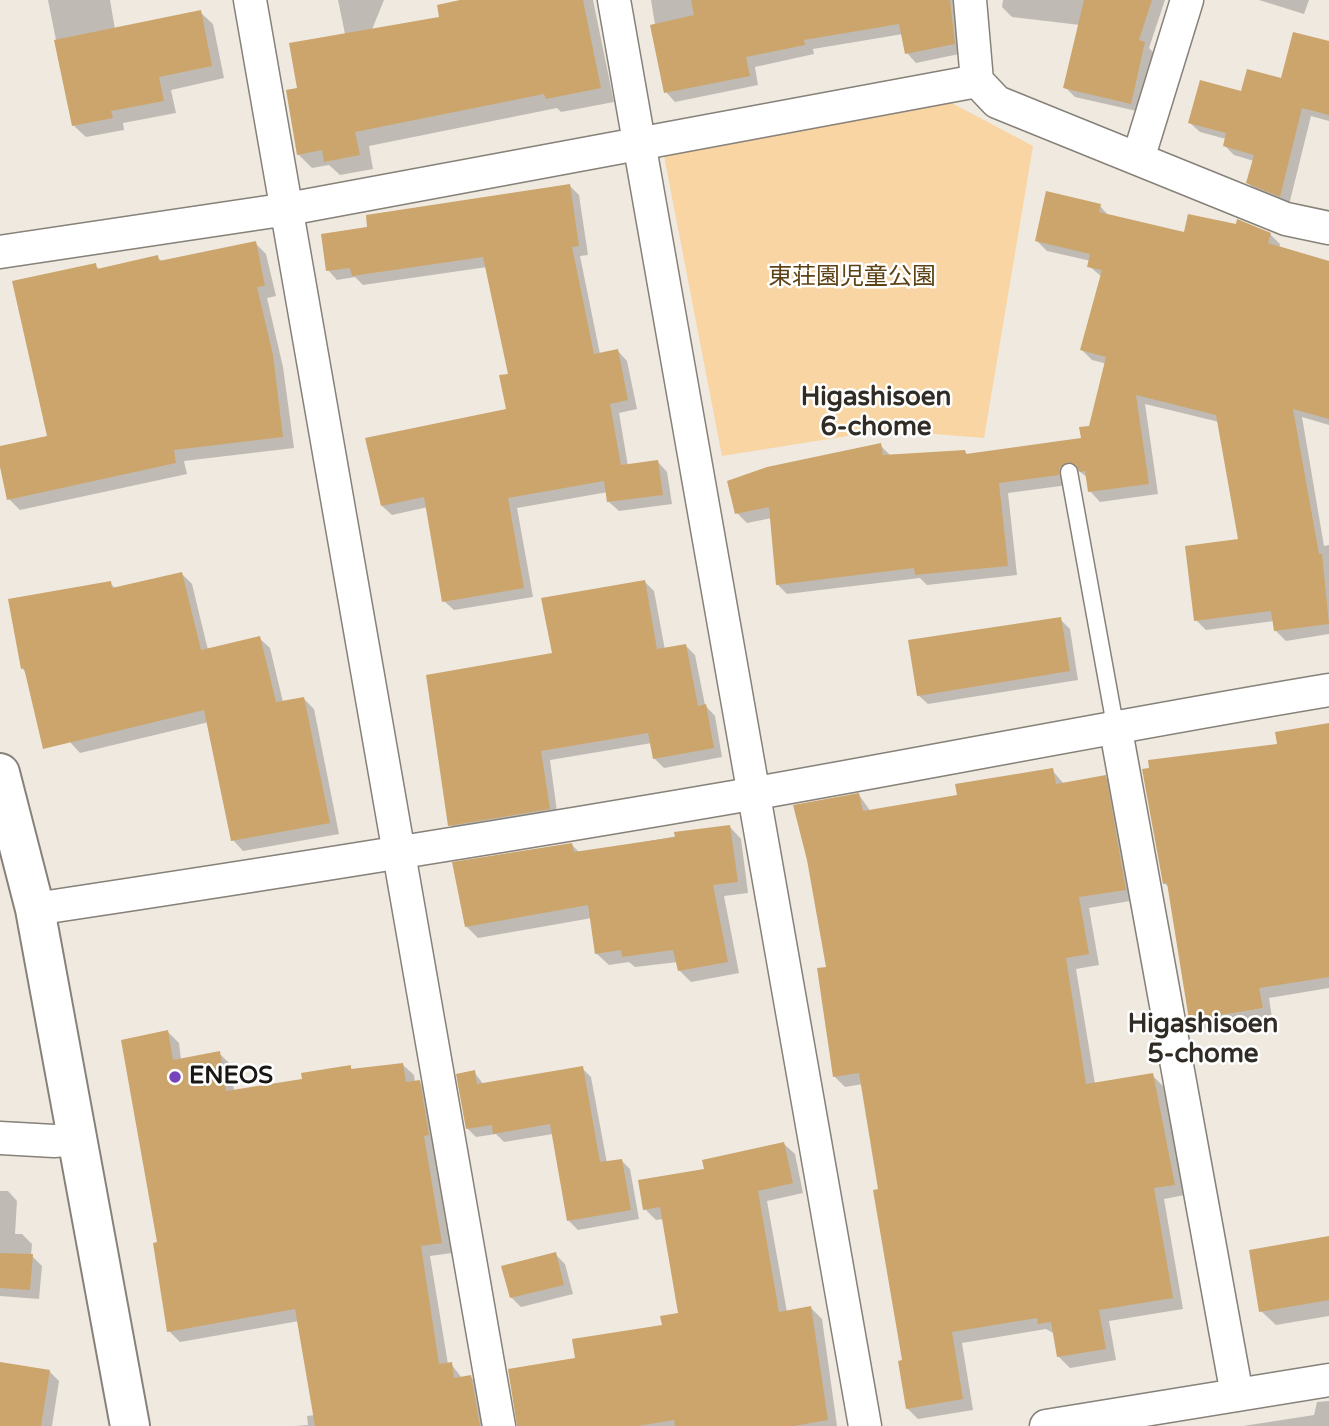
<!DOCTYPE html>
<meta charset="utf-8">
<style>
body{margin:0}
canvas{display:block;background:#efe9e0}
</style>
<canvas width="1329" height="1426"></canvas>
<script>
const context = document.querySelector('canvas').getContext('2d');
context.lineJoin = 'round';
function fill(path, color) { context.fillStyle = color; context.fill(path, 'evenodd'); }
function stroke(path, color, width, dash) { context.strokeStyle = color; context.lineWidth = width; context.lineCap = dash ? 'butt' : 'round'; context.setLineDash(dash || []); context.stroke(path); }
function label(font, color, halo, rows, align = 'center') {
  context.font = font + ' "Varela Round","Noto Sans JP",sans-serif'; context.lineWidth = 5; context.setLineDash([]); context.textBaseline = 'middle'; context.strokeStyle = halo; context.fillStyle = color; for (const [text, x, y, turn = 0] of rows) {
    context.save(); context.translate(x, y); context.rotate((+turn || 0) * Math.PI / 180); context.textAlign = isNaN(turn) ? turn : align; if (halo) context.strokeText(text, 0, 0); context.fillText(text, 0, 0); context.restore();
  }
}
fill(new Path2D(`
 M946 100 1033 146 984 438 885 430 722 456 664 156Z`), '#f8d5a2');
fill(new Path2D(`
 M48 0H110L115 29 200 12 213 24 224 78 171 90 176 113 123 123 124 130 86 137 73 125Z
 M338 0H384L371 32 441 19 468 0H593L614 102 561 112 557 108 369 146 373 169 340 175 329 165 312 168 298 154 299 89 345 34Z
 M651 0H962L964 53 916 63 907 53 903 34 813 49 814 54 755 67 758 85 675 102 666 92Z
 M1003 0H1165L1149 48 1154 53 1141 112 1075 97 1065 87 1080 25 1012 17 1002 7Z
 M1259 0H1309L1304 14Z
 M1329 43V121L1311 116 1289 205 1258 192 1248 183 1254 161 1234 155 1225 146 1226 139 1200 132 1190 123 1243 93 1282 80Z
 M570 186 579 195 588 255 580 256 600 354 618 351 627 361 637 409 619 413 628 466 658 462 667 472 672 504 619 511 609 502 608 492 517 508 533 597 454 610 444 601 428 507 392 515 382 506 508 410 510 375 487 267 363 285 355 277 337 280 328 270 369 228Z
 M1100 206 1110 217 1185 234H1270L1280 244 1279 248 1329 262V425L1302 417 1324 546 1329 545V634L1286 641 1275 630 1274 621 1206 630 1196 620 1241 540 1219 422 1145 404 1158 494 1100 502 1090 491 1088 478 1079 471 1069 478 1068 485 1008 493 1017 575 927 585 920 578 787 594 777 584 772 518 747 523 737 513 880 445 890 455 965 452 968 455 1083 439 1090 428 1107 364 1092 360 1082 350 1102 277 1089 266 1091 261 1047 251 1037 241Z
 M255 243 266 254 276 296 267 298 283 367 294 448 184 461 187 474 20 510 9 499 0 448 49 437 95 265 100 270 157 257 163 262Z
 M182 574 192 584 208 650 259 638 270 648 283 702 304 699 314 709 339 834 243 851 233 840 209 722 80 753 70 742 72 731 22 668 110 583 116 589Z
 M645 582 654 591 665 650 686 646 695 655 705 705 715 716 722 757 664 768 654 758 652 743 550 760 558 819 460 835 450 825 554 654Z
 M1060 619 1070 629 1078 680 928 704 918 695Z
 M1329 725V988L1269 998 1272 1018 1201 1030 1191 1020 1170 888 1164 883 1279 745Z
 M1052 770 1064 784 1105 777 1116 788 1136 900 1089 908 1099 965 1076 969 1095 1084 1152 1075 1163 1086 1185 1195 1164 1199 1183 1309 1109 1321 1116 1360 1070 1368 1059 1357 1055 1334 1046 1329 962 1343 973 1410 918 1419 907 1408 904 1361 863 1084 845 1087 834 1076 828 968 859 795 871 812 959 796Z
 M730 827 741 839 748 893 724 896 739 973 691 982 679 970 678 962 635 967 629 962 609 965 597 954 592 918 478 938 466 926 572 845 580 853Z
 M168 1032 179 1043 181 1060 219 1053 230 1064 234 1091 304 1080 350 1067 353 1070 403 1065 414 1075 415 1083 419 1082 430 1093 439 1145 434 1146 452 1253 430 1256 448 1364H451L462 1378 471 1377 482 1388 488 1426H294L308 1425 307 1416 315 1415 299 1321 180 1342 169 1331 159 1244Z
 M582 1068 591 1077 607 1163 621 1160 630 1169 639 1219 578 1230 569 1221 553 1134 504 1142 496 1134 476 1137 467 1128 474 1072 484 1085Z
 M784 1144 795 1154 803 1193 767 1201 787 1312 811 1308 822 1319 837 1426H517L577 1359 664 1326 680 1315 664 1219 656 1220 645 1209 706 1170Z
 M0 1191H8L17 1201 15 1234H22L32 1244 31 1255 42 1266 39 1299 0 1296Z
 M1329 1238V1316L1276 1325 1261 1311Z
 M555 1254 565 1264 573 1294 521 1307 511 1297Z
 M49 1371 59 1381 52 1426H0V1394Z
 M1329 1401V1426H1243L1314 1415 1317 1402Z`), '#0003');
fill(new Path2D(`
 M460 0H583L601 88 546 99 544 94 355 132 360 155 324 162 322 150 297 155 286 90 297 88 289 43 439 17 437 5Z
 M691 0H950L955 44 905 54 899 24 804 40 805 45 746 57 750 76 664 93 650 25 694 15Z
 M1084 0H1152L1139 40 1145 42 1131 104 1063 88Z
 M201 10 212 66 159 77 164 101 111 111 113 118 72 126 54 40Z
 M1293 32 1329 41V115L1302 108 1280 197 1246 183 1254 155 1223 146 1226 133 1188 123 1200 80 1241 91 1247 69 1281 78Z
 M570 184 579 246 572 247 594 354 618 349 628 400 610 404 621 465 658 460 663 495 607 502 604 481 508 498 524 588 442 602 424 497 381 506 365 438 506 409 499 375 508 374 483 257 352 276 350 268 326 271 321 234 367 227 366 215Z
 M1046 191 1101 204 1099 212 1184 232 1188 214 1236 224 1237 219 1271 233 1268 243 1329 261V419L1293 409 1319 554H1322L1329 624 1274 631 1271 611 1194 621 1185 546 1238 539 1216 415 1136 395 1149 484 1088 492 1085 471 1080 472 1076 465 1068 462 1059 468V475L999 483 1008 566 915 575 914 568 776 585 769 507 735 514 727 481 767 467 881 443 883 455 965 450 966 454 1081 438 1079 427 1089 426 1106 357 1080 350 1102 270 1087 267 1090 254 1035 241Z
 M256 241 265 286 257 287 273 355 283 437 174 450 176 463 7 500 0 467V446L47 436 12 281 96 263 97 269 158 255 159 261Z
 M182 572 201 650 260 636 276 702 304 697 330 823 231 841 204 710 43 749 24 668 21 669 8 599 111 581 112 588Z
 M645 580 657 649 686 644 698 706 706 704 714 748 653 759 648 733 541 751 550 809 448 826 426 675 552 653 541 598Z
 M1061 617 1070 671 917 696 908 640Z
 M1329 723V977L1259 988 1263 1008 1189 1020 1167 883 1163 884 1142 769 1149 768 1148 760 1277 744 1275 732Z
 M1053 768 1056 784 1106 775 1126 890 1079 897 1089 954 1066 958 1086 1084 1153 1073 1175 1185 1154 1188 1173 1298 1099 1310 1106 1349 1057 1357 1051 1322 1038 1324 1037 1318 952 1332 963 1399 906 1409 898 1361 902 1360 873 1190 878 1189 859 1073 833 1077 817 968 826 967 807 860 793 805 859 793 863 811 957 795 955 784Z
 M730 825 738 882 713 885 728 962 678 971 673 950 622 957 621 950 595 954 588 905 465 927 452 862 572 843 574 852 675 837 674 832Z
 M168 1030 173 1060 220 1051 226 1091 302 1079 301 1073 351 1065V1069L403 1063 406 1082 420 1080 429 1135 424 1136 442 1243 421 1246 439 1364 452 1362 454 1378 471 1375 480 1426H315L295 1309 167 1332 153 1243 157 1242 121 1040Z
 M583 1066 600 1162 622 1159 631 1210 567 1221 550 1124 493 1134 492 1125 466 1129 456 1074 475 1070 477 1084Z
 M784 1142 793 1183 758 1191 779 1312 811 1306 828 1420 794 1426H675L674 1420 638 1426H517L508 1369 575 1358 572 1339 662 1325 660 1316 678 1313 660 1207 643 1210 638 1180 704 1169 702 1160Z
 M1329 1236V1300L1259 1312 1249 1250Z
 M556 1252 564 1285 510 1298 501 1266Z
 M0 1253 33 1254 30 1290 0 1288Z
 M0 1362 50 1370 41 1426H0Z`), '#cba56c');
const service = new Path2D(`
 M1069 472 1115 725`);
const minor = new Path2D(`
 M250 0 499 1426
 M614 0 865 1426
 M970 0 977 81
 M1138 159 1187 0
 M0 252 288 209 977 81 997 102 1286 219 1329 228
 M1115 725 1237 1395
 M35 909C274 873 513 835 751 794 944 760 1136 722 1329 690
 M0 1138 54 1141 78 1139
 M1046 1426 1329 1380`);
const tertiary = new Path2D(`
 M0 773 35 909 130 1426`);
stroke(service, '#868179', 19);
stroke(minor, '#868179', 35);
stroke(tertiary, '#868179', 42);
stroke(service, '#fff', 16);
stroke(minor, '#fff', 32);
stroke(tertiary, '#fff', 38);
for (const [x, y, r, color] of [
 [175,1077,7,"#7643ba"]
]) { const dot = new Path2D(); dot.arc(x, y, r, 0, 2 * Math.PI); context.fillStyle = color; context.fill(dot); stroke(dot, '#fff', 2.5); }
label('24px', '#5d4316', '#fff', [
 ["東荘園児童公園",852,278]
]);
label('bold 24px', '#191714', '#fff', [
 ["ENEOS",189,1077]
], 'left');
label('bold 26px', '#302c25', '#fff', [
 ["Higashisoen",876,398],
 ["6-chome",876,428],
 ["Higashisoen",1203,1025],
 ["5-chome",1203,1055]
]);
</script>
